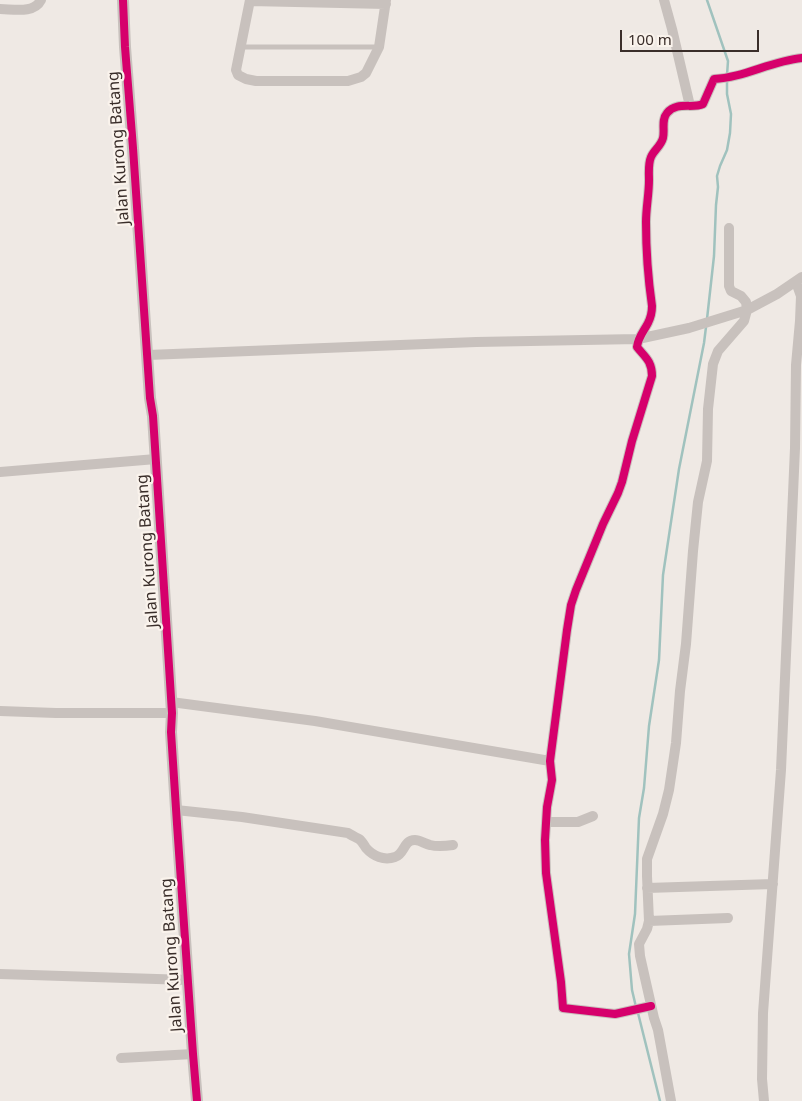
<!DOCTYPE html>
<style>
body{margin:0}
#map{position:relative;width:802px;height:1101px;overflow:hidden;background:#efe9e4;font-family:"Noto Sans",sans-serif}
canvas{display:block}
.scale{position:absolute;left:620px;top:30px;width:139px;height:22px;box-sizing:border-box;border:2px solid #3a2e2a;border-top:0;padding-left:6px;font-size:15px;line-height:18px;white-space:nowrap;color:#3a2e2a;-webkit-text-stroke:4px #faf3ec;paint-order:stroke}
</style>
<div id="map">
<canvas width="802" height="1101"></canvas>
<div class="scale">100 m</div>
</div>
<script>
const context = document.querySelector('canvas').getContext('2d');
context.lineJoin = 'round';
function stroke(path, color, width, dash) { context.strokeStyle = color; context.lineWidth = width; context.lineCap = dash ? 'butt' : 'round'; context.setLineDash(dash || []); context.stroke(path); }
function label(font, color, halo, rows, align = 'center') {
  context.font = font + ' "Noto Sans",sans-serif'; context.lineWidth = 4.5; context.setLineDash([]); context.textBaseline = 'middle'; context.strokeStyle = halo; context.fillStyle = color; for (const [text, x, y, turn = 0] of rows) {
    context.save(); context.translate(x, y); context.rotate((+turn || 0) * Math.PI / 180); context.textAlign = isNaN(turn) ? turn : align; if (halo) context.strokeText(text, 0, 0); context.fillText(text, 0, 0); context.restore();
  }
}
stroke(new Path2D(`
 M707 0 728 61 727 75
 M707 319 714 256 716 205 718 187 717 176 720 166 727 150 730 133 731 114 727 94V80
 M636 1007 632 990 629 954 635 914 639 818 644 788 649 726 659 660 663 575 679 469 704 343 706 327
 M638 1013 660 1101`), '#a0c2be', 2.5);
stroke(new Path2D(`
 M241 47H378`), '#c8c1bd', 5);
stroke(new Path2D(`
 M250 0 236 70 238 75 246 79 256 81H348L361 77 366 73 379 47 386 0
 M664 0 672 29 690 106
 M250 1 386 4
 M0 9C13 9 34 14 41 0
 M148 355 476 342 638 339 689 328 747 310 777 294 802 277
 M0 472 156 459
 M171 702 315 721 550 761
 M0 711 56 713H172
 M176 810 242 817 348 833C351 835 355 837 359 839 362 841 364 845 366 848 373 856 384 861 395 857 405 854 403 840 415 840 420 840 425 844 430 845 438 847 446 846 453 845
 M547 822H578L593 816
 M647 888 773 884
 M649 921 728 918
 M0 974 188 980
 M651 1006 615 1014 563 1008 561 982 546 873 545 840 547 807 552 780 550 761 567 630 571 605 576 590 603 524 618 493 622 482 632 441 652 376C652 361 645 357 637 347 638 337 644 331 648 323 651 317 652 312 652 306 648 278 646 250 646 222 646 208 649 194 649 180 649 173 648 164 651 157 654 150 661 146 663 138 665 130 661 120 667 113 677 101 692 109 703 104L714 79C743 78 771 61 802 58
 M121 1058 193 1054
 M671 1101 658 1030 654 1018 640 956 639 944 647 929 649 921 647 876V859L663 814 669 790 676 743 680 691 686 644 693 551 698 502 707 461 708 409 713 364 718 351 744 321 747 310 746 302 741 296 731 291 729 286V228
 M764 1101 762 1079 763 1013 781 770 795 448 796 365 800 321 801 296 796 282`), '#c8c1bd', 10);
stroke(new Path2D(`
 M123 0 125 47 133 148 150 398 153 416 172 713 171 732 177 824 193 1054 197 1101`), '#c8c1bd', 12);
stroke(new Path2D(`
 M123 0 125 47 133 148 150 398 153 416 172 713 171 732 177 824 193 1054 197 1101
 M651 1006 615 1014 563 1008 561 982 546 873 545 840 547 807 552 780 550 761 567 630 571 605 576 590 603 524 618 493 622 482 632 441 652 376C652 361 645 357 637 347 638 337 644 331 648 323 651 317 652 312 652 306 648 278 646 250 646 222 646 208 649 194 649 180 649 173 648 164 651 157 654 150 661 146 663 138 665 130 661 120 667 113 677 101 692 109 703 104L714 79C743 78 771 61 802 58`), '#d6006c', 8);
label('16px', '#3a2e2a', '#faf3ec', [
 ["Jalan Kurong Batang",119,148,-94],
 ["Jalan Kurong Batang",148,551,-94],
 ["Jalan Kurong Batang",172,955,-94]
]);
</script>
